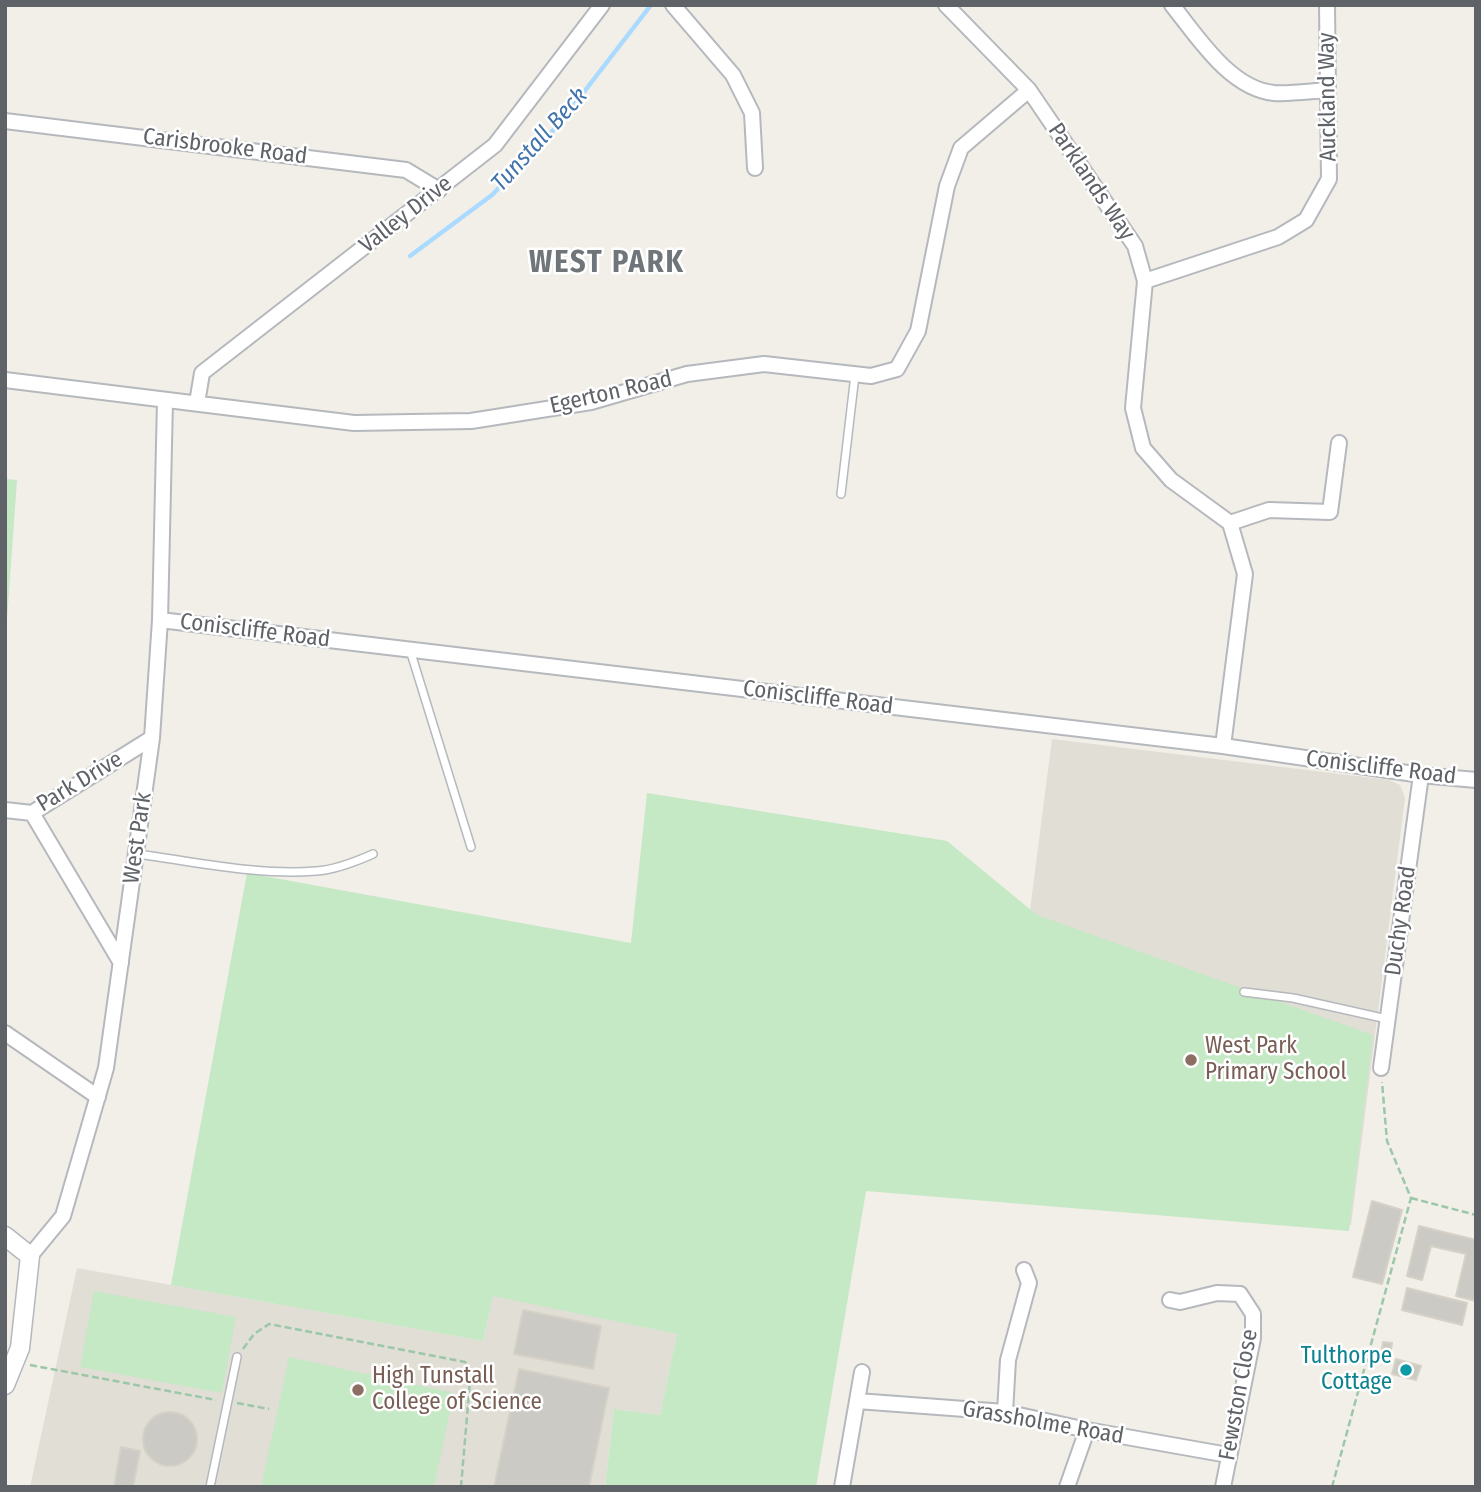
<!DOCTYPE html>
<style>
body{margin:0}
#map{position:relative;width:1481px;height:1492px;overflow:hidden;background:#f1efe8;font-family:"Fira Sans Condensed",sans-serif}
canvas{display:block}
.frame{position:absolute;inset:0;border:7px solid #5f6368;pointer-events:none}
</style>
<div id="map">
<canvas width="1481" height="1492"></canvas>
<div class="frame"></div>
</div>
<script>
const context = document.querySelector('canvas').getContext('2d');
context.lineJoin = 'round';
function fill(path, color) { context.fillStyle = color; context.fill(path, 'evenodd'); }
function stroke(path, color, width, dash) { context.strokeStyle = color; context.lineWidth = width; context.lineCap = dash ? 'butt' : 'round'; context.setLineDash(dash || []); context.stroke(path); }
function label(font, color, halo, rows, align = 'center') {
  context.font = font + ' "Fira Sans Condensed",sans-serif'; context.lineWidth = 5; context.setLineDash([]); context.textBaseline = 'middle'; context.strokeStyle = halo; context.fillStyle = color; for (const [text, x, y, turn = 0] of rows) {
    context.save(); context.translate(x, y); context.rotate((+turn || 0) * Math.PI / 180); context.textAlign = isNaN(turn) ? turn : align; if (halo) context.strokeText(text, 0, 0); context.fillText(text, 0, 0); context.restore();
  }
}
fill(new Path2D(`
 M1052 739 1389 780 1400 785 1405 798 1351 1225 994 1190Z
 M77 1268 483 1341 493 1295 677 1334 660 1415 614 1409 605 1487H30Z`), '#e1ded6');
fill(new Path2D(`
 M5 479 17 480 5 647Z
 M647 793 947 841 1037 915 1373 1035 1349 1231 866 1191 816 1487H605L614 1409 660 1415 677 1334 493 1296 483 1341 171 1285 247 873 631 943Z
 M94 1291 236 1317 222 1393 80 1367Z
 M289 1357 454 1393 434 1487H261Z`), '#c5e8c5');
stroke(new Path2D(`
 M410 256 492 195 560 123 651 5`), '#aadaff', 4.5);
const building = new Path2D(`
 M1372 1201 1402 1210 1382 1284 1353 1277Z
 M1419 1226 1476 1240V1301L1456 1296 1466 1254 1431 1246 1422 1280 1407 1276Z
 M1407 1288 1467 1303 1462 1325 1402 1310Z
 M523 1310 601 1326 593 1369 514 1354Z
 M1383 1342 1392 1343 1390 1357 1381 1356Z
 M1396 1359 1421 1366 1416 1380 1392 1374Z
 M519 1369 609 1388 589 1487H494Z
 M143 1439a27 27 0 1 1 54 0a27 27 0 1 1-54 0Z
 M121 1447 140 1451 133 1487H114Z`);
fill(building, '#cccac5');
stroke(building, '#d6d1c6', 2);
const service = new Path2D(`
 M841 494 855 375
 M410 650 471 847
 M136 854C193 861 258 876 316 871 335 870 355 862 373 854
 M1244 992 1293 998 1387 1019
 M210 1487 237 1357`);
const minor = new Path2D(`
 M673 5 733 75 752 113 755 168
 M946 5 1029 90 1135 246 1145 281 1133 408 1143 448 1171 480 1230 523 1245 574 1223 746
 M1172 5C1197 36 1230 89 1274 93 1291 94 1311 91 1328 90
 M5 121 406 170 439 190
 M1145 281 1278 237 1306 220 1329 179 1327 5
 M5 380 354 423 471 421 591 402 687 374 764 364 871 376 897 369 918 331 947 186 961 148 1029 90
 M197 403 202 373 495 145 602 5
 M1230 523 1269 510 1330 512 1339 443
 M160 620 1223 746 1421 775 1476 780
 M5 810 32 813 152 738
 M32 813 121 963
 M5 1033 98 1097
 M1381 1068 1421 775
 M30 1256 63 1216 106 1068 152 738 160 620 165 401
 M1170 1300 1180 1302 1217 1293 1240 1294 1253 1314V1338L1223 1487
 M857 1401 1005 1412 1087 1430 1228 1455
 M1005 1412 1008 1360 1029 1283 1024 1270
 M842 1487 862 1372
 M1067 1487 1087 1430`);
const tertiary = new Path2D(`
 M5 1236 30 1256 20 1348 5 1385`);
stroke(service, '#b5b8bc', 10);
stroke(minor, '#b5b8bc', 18);
stroke(tertiary, '#b5b8bc', 21);
stroke(new Path2D(`
 M1411 1198 1476 1215
 M243 1349 254 1334 269 1324 465 1362 471 1369 461 1487
 M30 1365 216 1400
 M237 1403 269 1409
 M1332 1487 1411 1198 1387 1141 1382 1082`), '#9cc7a9', 2.5, [7, 3.5]);
stroke(service, '#fff', 7);
stroke(minor, '#fff', 14);
stroke(tertiary, '#fff', 18);
for (const [x, y, r, color] of [
 [1191,1060,7,"#8d6e63"],
 [1406,1370,7,"#0f9aa8"],
 [358,1390,7,"#8d6e63"]
]) { const dot = new Path2D(); dot.arc(x, y, r, 0, 2 * Math.PI); context.fillStyle = color; context.fill(dot); stroke(dot, '#fff', 2.5); }
label('23px', '#5f6368', '#fff', [
 ["Auckland Way",1328,97,-91],
 ["Carisbrooke Road",225,147,7],
 ["Parklands Way",1091,182,56],
 ["Valley Drive",406,215,-38],
 ["Egerton Road",611,393,-13],
 ["Coniscliffe Road",255,631,7],
 ["Coniscliffe Road",818,698,7],
 ["Coniscliffe Road",1381,768,7],
 ["Park Drive",80,782,-31],
 ["West Park",138,838,-82],
 ["Duchy Road",1401,921,-82],
 ["Fewston Close",1239,1395,-80],
 ["Grassholme Road",1043,1423,10]
]);
label('23px', '#785e54', '#fff', [
 ["West Park",1205,1047],
 ["Primary School",1205,1073],
 ["High Tunstall",372,1377],
 ["College of Science",372,1403]
], 'left');
label('23px', '#0d838f', '#fff', [
 ["Tulthorpe",1392,1357],
 ["Cottage",1392,1383]
], 'right');
label('italic 24px', '#4174aa', '#fff', [
 ["Tunstall Beck",540,140,-48]
]);
context.letterSpacing = '2px';
label('bold 30px', '#70757a', '#fff', [
 ["WEST PARK",607,264]
]);
context.letterSpacing = '0px';
</script>
